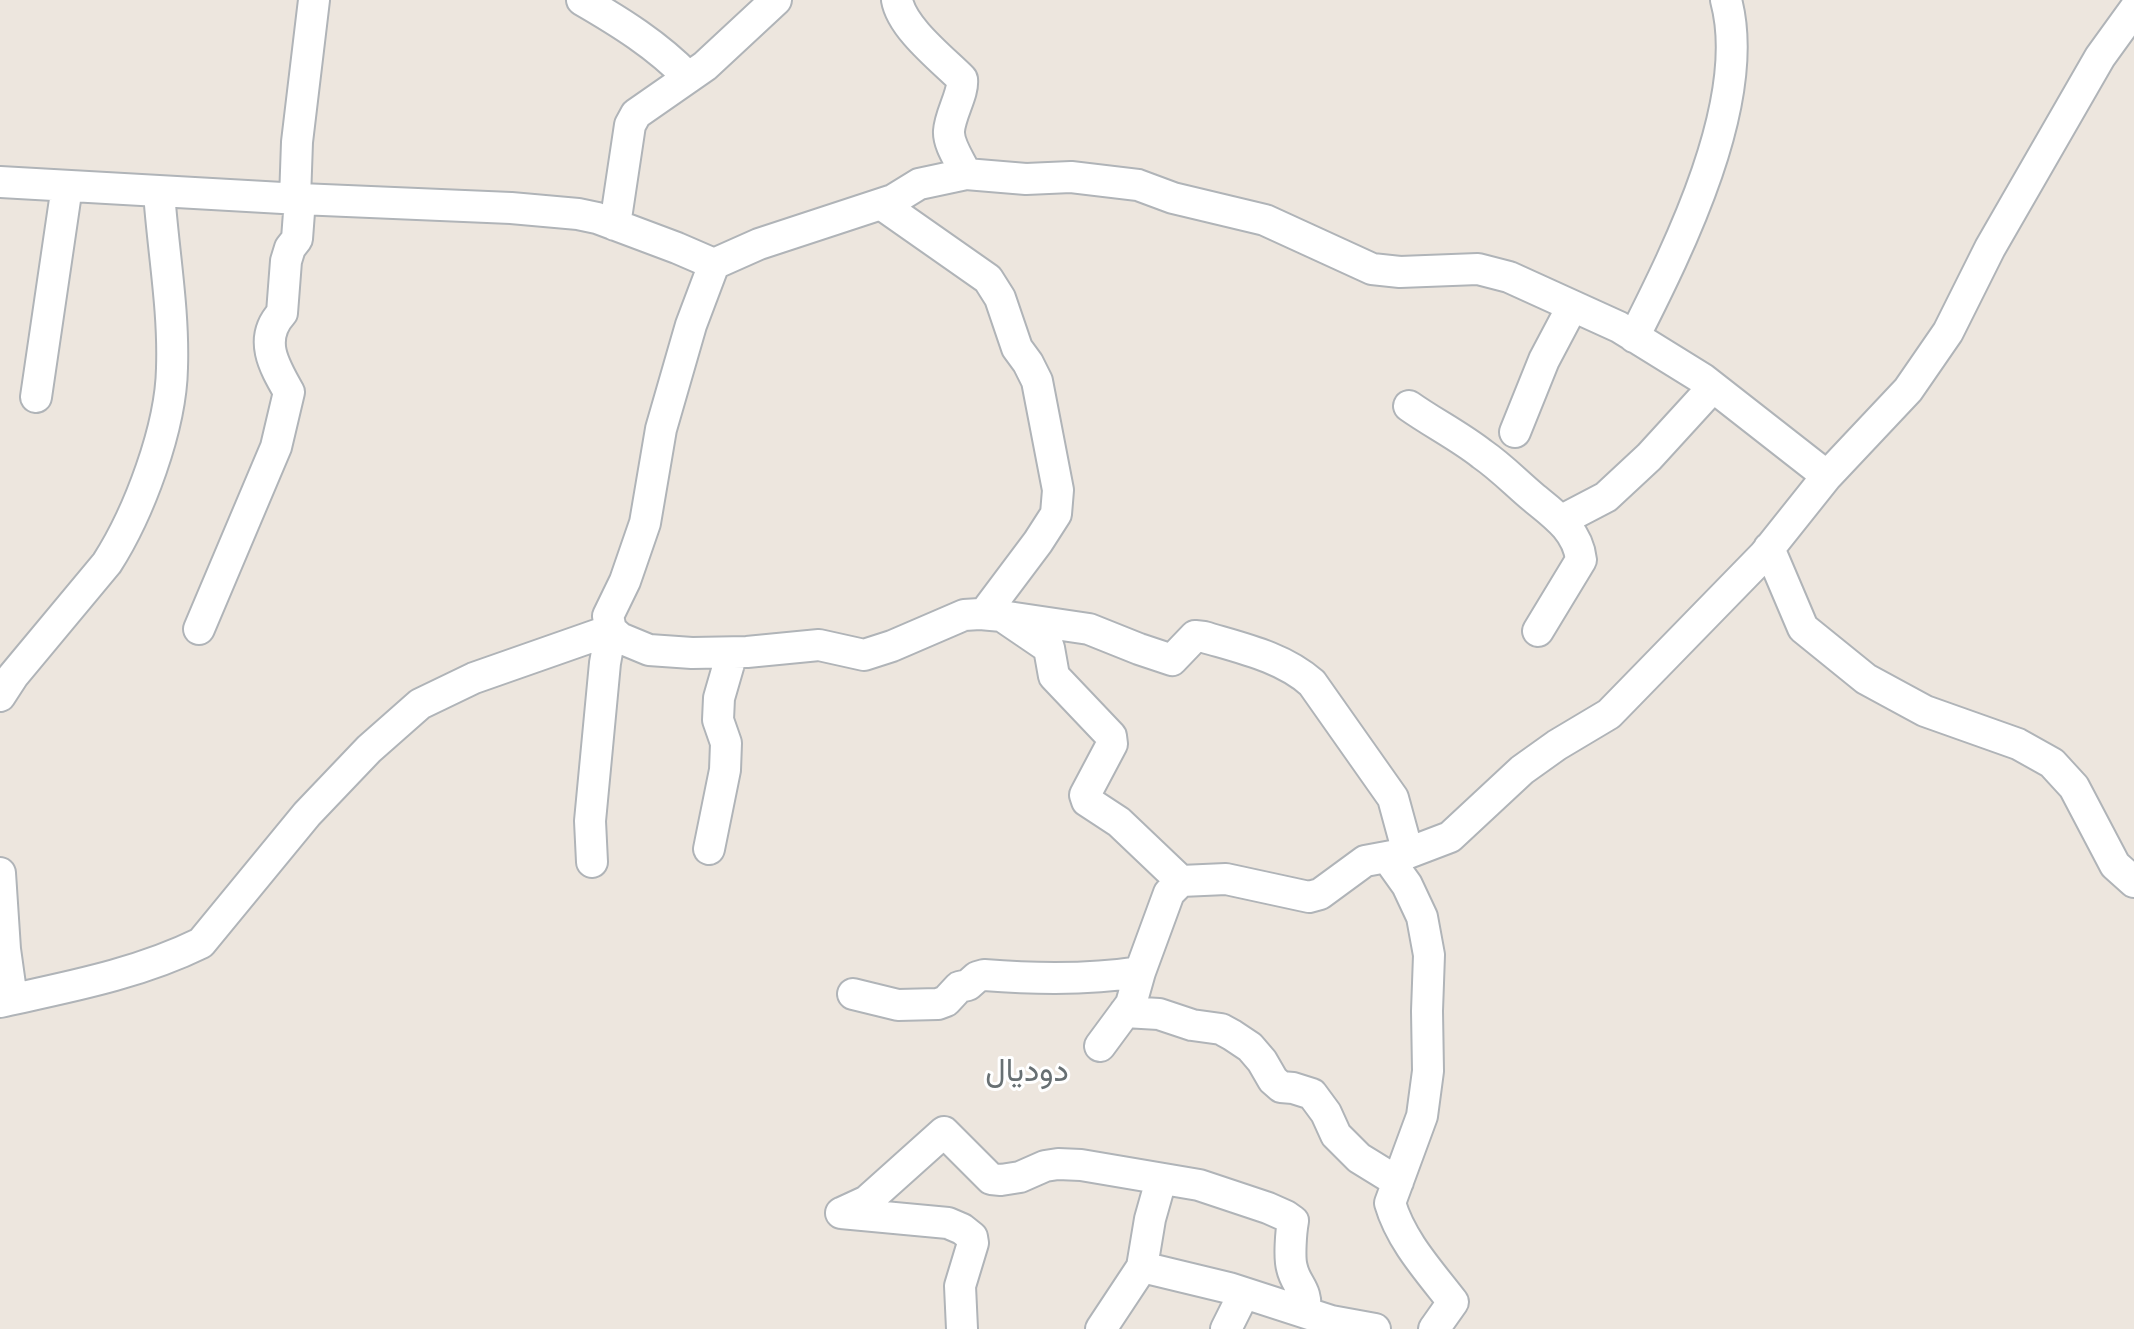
<!DOCTYPE html>
<meta charset="utf-8">
<style>
body{margin:0}
canvas{display:block;background:#ede6de}
</style>
<canvas width="2134" height="1329"></canvas>
<script>
const context = document.querySelector('canvas').getContext('2d');
context.lineJoin = 'round';
function stroke(path, color, width, dash) { context.strokeStyle = color; context.lineWidth = width; context.lineCap = dash ? 'butt' : 'round'; context.setLineDash(dash || []); context.stroke(path); }
function label(font, color, halo, rows, align = 'center') {
  context.font = font + ' "Open Sans",Vazirmatn,sans-serif'; context.lineWidth = 6; context.setLineDash([]); context.textBaseline = 'middle'; context.strokeStyle = halo; context.fillStyle = color; for (const [text, x, y, turn = 0] of rows) {
    context.save(); context.translate(x, y); context.rotate((+turn || 0) * Math.PI / 180); context.textAlign = isNaN(turn) ? turn : align; if (halo) context.strokeText(text, 0, 0); context.fillText(text, 0, 0); context.restore();
  }
}
const minor = new Path2D(`
 M582 0C620 22 657 45 688 77
 M897 0C902 28 942 59 962 79 964 93 950 114 949 131 948 145 961 162 966 174
 M0 182 300 199 511 208 578 214 597 218 677 248 714 264 691 325 661 429 645 523 625 581 608 616 611 630 620 638 649 650 692 653 747 652 819 645 864 655 892 646 964 615 980 614 1002 616 1049 648 1054 676 1111 736 1112 744 1085 795 1087 801 1119 822 1181 881
 M295 199 297 142 314 0
 M881 204 988 279 1000 298 1017 348 1028 363 1037 381 1058 490 1056 514 1038 542 984 614
 M615 225 630 125 636 114 705 66 776 0
 M714 264 759 244 893 200 919 184 966 174 1026 179 1071 177 1138 185 1173 198 1265 220 1372 269 1400 272 1478 269 1509 277 1619 327 1703 379 1827 476
 M1634 337C1679 248 1753 100 1726 0
 M36 397 67 186
 M1409 406C1433 423 1459 436 1482 454 1501 467 1516 483 1534 498 1555 515 1578 531 1581 560L1538 631
 M1515 432 1544 360 1572 307
 M1562 520 1606 497 1649 457 1713 387
 M1769 548 1803 628 1866 679 1925 711 2018 744 2052 763 2074 787 2115 865 2134 882
 M1008 617 1089 629 1139 649 1172 660 1195 636 1204 637C1241 648 1283 657 1312 683L1393 798 1408 853
 M199 629 276 447 289 392C274 366 258 339 282 313L286 261 290 248 297 239 300 199
 M0 696 13 676 107 563C139 513 171 428 172 368 174 309 163 250 159 192
 M709 849 725 770 726 743 718 720 719 698 732 653
 M1387 857 1407 885 1422 917 1429 955 1427 1011 1428 1071 1422 1116 1390 1203C1401 1241 1430 1272 1453 1302L1434 1329
 M0 873 5 949 12 999
 M853 994 898 1005 938 1004 946 1001 959 987 968 985 977 977 984 975C1035 979 1089 980 1140 972
 M0 1002C68 987 138 974 201 943L307 814 369 749 420 704 474 678 611 630 605 663 590 821 592 862
 M1125 1012 1159 1014 1192 1025 1221 1029 1232 1035 1250 1047 1262 1061 1273 1080 1281 1087 1293 1088 1312 1094 1326 1113 1336 1135 1359 1158 1398 1182
 M1100 1046 1131 1004 1140 972 1169 893 1181 881 1226 879 1309 897 1320 894 1365 861 1408 853 1450 837 1522 770 1557 745 1609 714 1764 555 1827 476 1908 390 1948 332 1990 248 2100 57 2134 10
 M841 1213 867 1201 944 1132 991 1179 1001 1180 1020 1177 1045 1166 1058 1164 1081 1165 1199 1185 1268 1208 1286 1216 1293 1221C1291 1232 1289 1258 1292 1268 1296 1286 1308 1289 1305 1312
 M841 1213 948 1223 962 1229 972 1237 973 1243 960 1286 962 1329
 M1142 1267 1150 1219 1161 1180
 M1101 1329 1142 1267 1229 1288 1331 1321 1375 1329
 M1226 1329 1244 1293`);
stroke(minor, '#b0b4b8', 34);
stroke(minor, '#fff', 30);
label('32px', '#687073', '#fff', [
 ["دودیال",1027,1072]
]);
</script>
